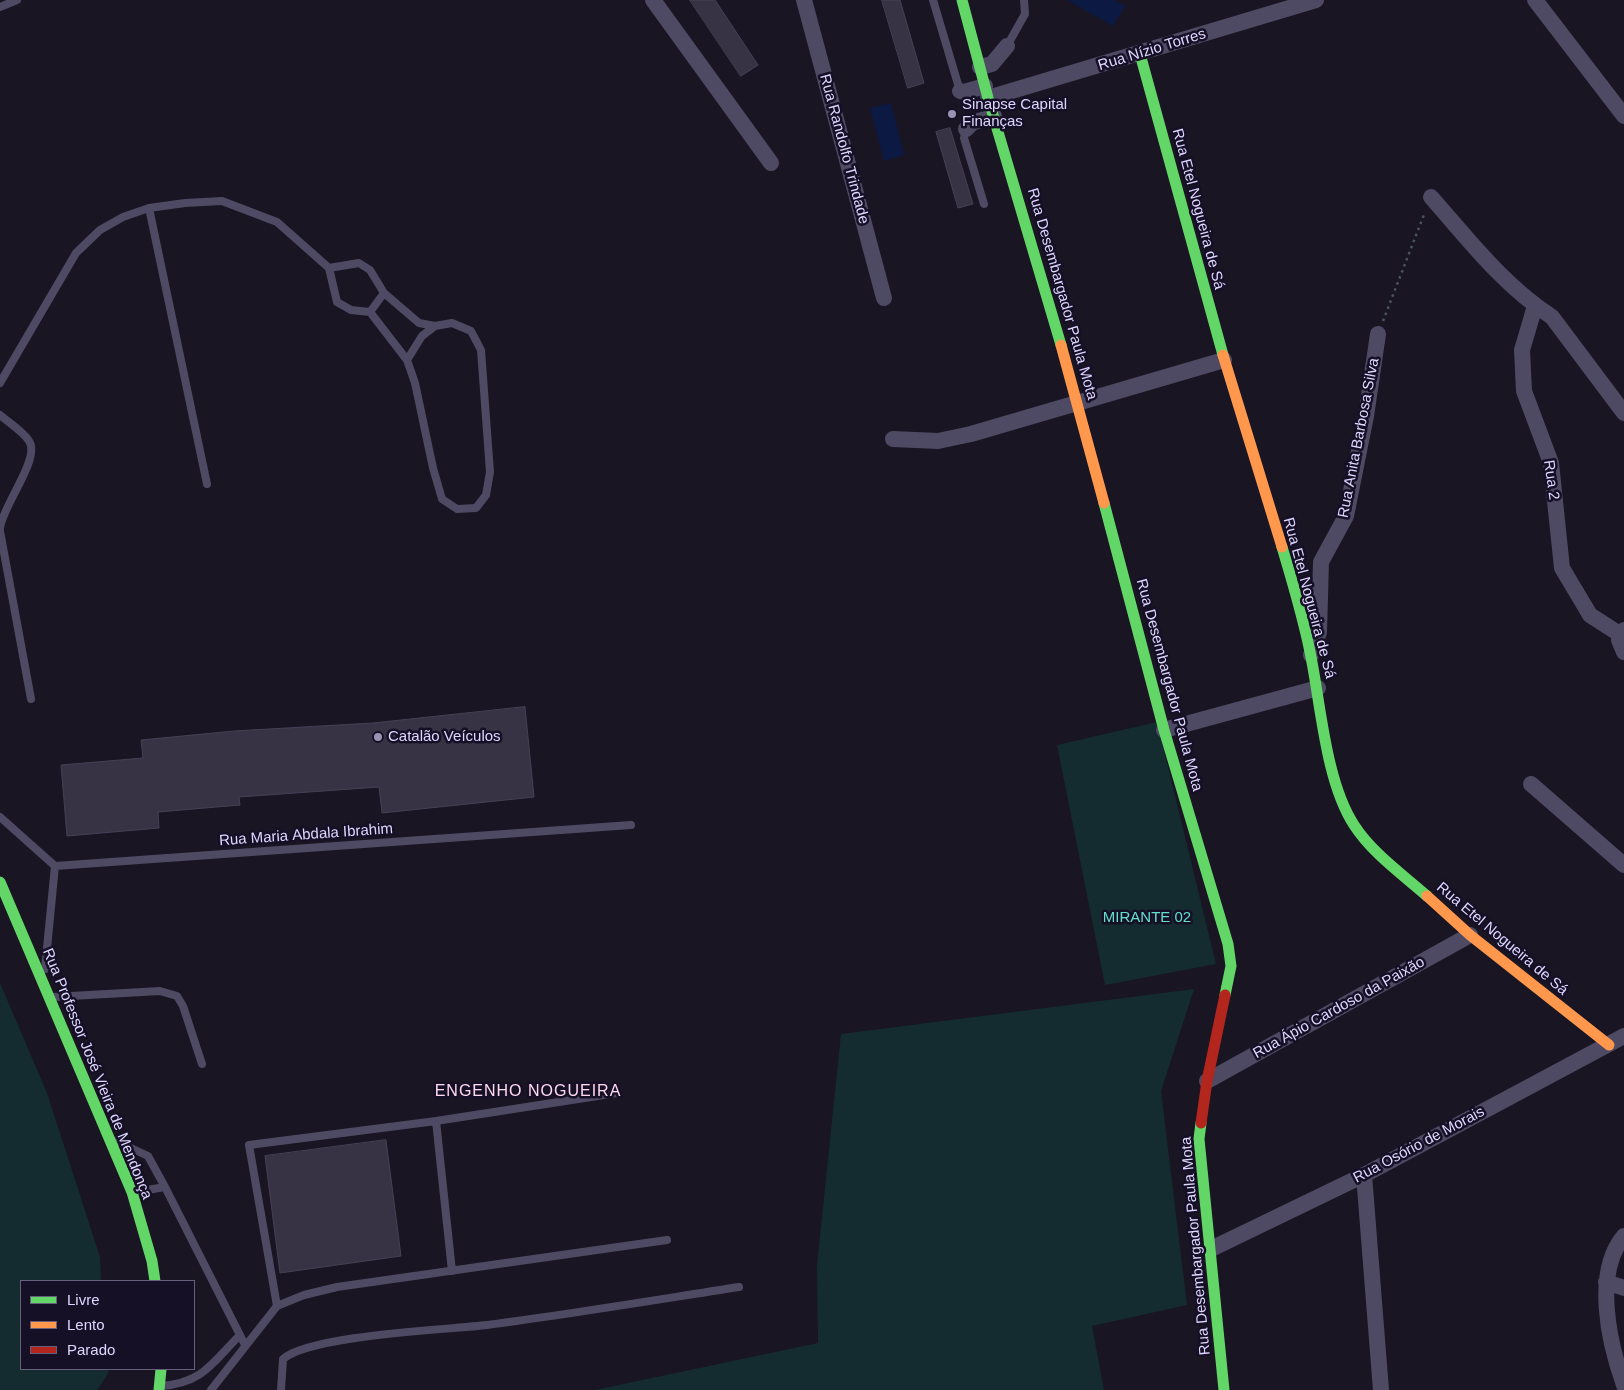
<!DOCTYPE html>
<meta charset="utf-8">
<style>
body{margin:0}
#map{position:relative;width:1624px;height:1390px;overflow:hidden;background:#191522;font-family:Arial,sans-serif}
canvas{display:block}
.legend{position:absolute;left:20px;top:1280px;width:175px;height:90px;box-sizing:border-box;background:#161027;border:1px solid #66607d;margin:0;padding:6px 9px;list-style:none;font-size:15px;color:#dfd7ff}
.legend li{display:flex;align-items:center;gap:10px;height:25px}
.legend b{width:25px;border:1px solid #66607d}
</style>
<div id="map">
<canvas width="1624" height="1390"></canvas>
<ul class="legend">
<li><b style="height:6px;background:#63d668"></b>Livre</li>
<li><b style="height:6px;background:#ff974d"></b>Lento</li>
<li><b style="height:6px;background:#b3261e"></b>Parado</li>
</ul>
</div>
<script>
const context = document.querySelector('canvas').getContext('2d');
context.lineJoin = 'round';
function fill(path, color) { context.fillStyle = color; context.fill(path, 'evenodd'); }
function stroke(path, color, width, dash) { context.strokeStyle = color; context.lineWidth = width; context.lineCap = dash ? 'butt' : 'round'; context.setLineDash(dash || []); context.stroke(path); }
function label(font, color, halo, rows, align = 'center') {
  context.font = font + ' Arial,sans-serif'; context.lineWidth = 5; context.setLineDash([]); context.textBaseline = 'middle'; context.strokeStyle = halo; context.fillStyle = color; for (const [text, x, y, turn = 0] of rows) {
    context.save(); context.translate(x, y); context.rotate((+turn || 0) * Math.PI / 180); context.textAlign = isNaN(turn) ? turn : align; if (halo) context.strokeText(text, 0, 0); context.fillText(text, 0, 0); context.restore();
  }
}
fill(new Path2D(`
 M1157 722 1216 964 1105 985 1057 745Z
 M0 983 47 1093 100 1257 101 1281H21V1369H108V1374L97 1390H0Z
 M1194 989 1161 1091 1187 1305 1092 1326 1104 1390H595L818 1343 817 1265 841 1034Z`), '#142c2f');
fill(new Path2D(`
 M1067 0H1115L1125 6 1113 26Z
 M891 103 904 155 884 161 870 108Z`), '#0c1a43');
const building = new Path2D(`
 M690 0H715L758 65 741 76Z
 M882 0H900L924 83 908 88Z
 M950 128 973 204 958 208 936 132Z
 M525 707 534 797 382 813 379 787 239 797 240 805 158 812 159 828 67 836 61 765 143 758 141 740 234 731 373 723Z
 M386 1140 401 1256 280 1273 265 1156Z`);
fill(building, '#383344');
stroke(building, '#464055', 1);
stroke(new Path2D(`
 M1383 321 1425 212`), '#495363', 2.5, [2.5, 4]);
stroke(new Path2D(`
 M933 0 960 91
 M0 7 17 0
 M1007 46 1025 14 1024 0
 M966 129 964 138 984 204
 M149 208 207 484
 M370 312 384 293
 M407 360 422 336 435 326
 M0 383 76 253 100 230 123 217 149 208 185 203 222 201 277 222 329 268 337 302 351 310 370 312 407 360 415 383 433 468 442 499 457 509 476 508 486 495 490 472 481 350 471 331 452 323 435 326 419 323 384 293 370 270 359 263 329 268
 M0 415C9 423 23 431 29 441 41 458 3 505 0 528
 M0 531 31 699
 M0 817 55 866 631 825
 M45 969 55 866
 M53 997 160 991 177 996 183 1006 202 1064
 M436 1121 452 1271
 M116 1141 148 1156 165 1187
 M135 1192 165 1187 245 1345
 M277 1306 249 1145 436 1121 617 1093
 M161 1386C203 1383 212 1363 240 1335
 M211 1390 277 1306 304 1295 337 1287 667 1240
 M281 1390 283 1359C312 1335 445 1330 487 1325 571 1314 655 1300 739 1287`), '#4e4a63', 8);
stroke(new Path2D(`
 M653 0 771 163
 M804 0 884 298
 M1535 0 1624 116
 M980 67 992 64 1007 46
 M960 91 964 92 985 86
 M988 98 1316 0
 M966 129 972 123 994 116
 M1431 197C1468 239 1503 285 1552 317L1624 413
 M1535 306 1522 350 1524 391 1551 463 1562 568 1590 615 1621 635
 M893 439 938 441 971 434 1224 360
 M1624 630 1619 640 1624 652
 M1311 655 1319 632 1321 562 1346 516 1366 416 1378 334
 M1164 730 1318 688
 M1531 784 1624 865
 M1207 1081 1470 935
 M1364 1175 1381 1390
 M1624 1236C1593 1273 1609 1343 1624 1385
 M1211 1249 1364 1175 1624 1036
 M1606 1282 1624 1288`), '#4e4a63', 16);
stroke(new Path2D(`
 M962 0 988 98 1061 345
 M1140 54 1223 355
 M1104 503 1164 730 1228 944 1231 966 1225 995
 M1282 547C1293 584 1304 620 1311 657 1321 707 1326 782 1354 825 1372 853 1402 874 1427 896
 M0 882 132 1192 152 1261 155 1281
 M1201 1123 1199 1139 1224 1390
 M159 1390 161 1369`), '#63d668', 11);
stroke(new Path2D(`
 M1061 345 1104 503
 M1223 355 1282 547
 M1427 896 1470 935 1609 1045`), '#ff974d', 11);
stroke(new Path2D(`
 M1201 1123 1207 1081 1225 995`), '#b3261e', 11);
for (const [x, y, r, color] of [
 [952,114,5,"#9a93b2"],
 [378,737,5,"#9a93b2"]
]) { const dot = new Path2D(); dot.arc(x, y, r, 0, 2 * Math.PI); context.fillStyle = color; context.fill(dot); stroke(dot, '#161027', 2); }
label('15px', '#dfd7ff', '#161027', [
 ["Rua Nízio Torres",1152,50,-17],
 ["Rua Randolfo Trindade",844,149,75],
 ["Rua Etel Nogueira de Sá",1198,209,75],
 ["Rua Desembargador Paula Mota",1062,294,74],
 ["Rua Anita Barbosa Silva",1359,438,-79],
 ["Rua 2",1551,480,82],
 ["Rua Etel Nogueira de Sá",1309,598,75],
 ["Rua Desembargador Paula Mota",1169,685,75],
 ["Rua Maria Abdala Ibrahim",306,835,-4],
 ["Rua Etel Nogueira de Sá",1502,939,40],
 ["Rua Ápio Cardoso da Paixão",1339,1008,-29],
 ["Rua Professor José Vieira de Mendonça",97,1074,68],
 ["Rua Osório de Morais",1419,1145,-28],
 ["Rua Desembargador Paula Mota",1196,1246,-95]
]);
label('15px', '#dfd7ff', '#161027', [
 ["Sinapse Capital",962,105],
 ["Finanças",962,122],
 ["Catalão Veículos",388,737]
], 'left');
label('15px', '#62e0cb', '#161027', [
 ["MIRANTE 02",1147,918]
]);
context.letterSpacing = '1px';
label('16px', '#ffd9ee', '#161027', [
 ["ENGENHO NOGUEIRA",528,1092]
]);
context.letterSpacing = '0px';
</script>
